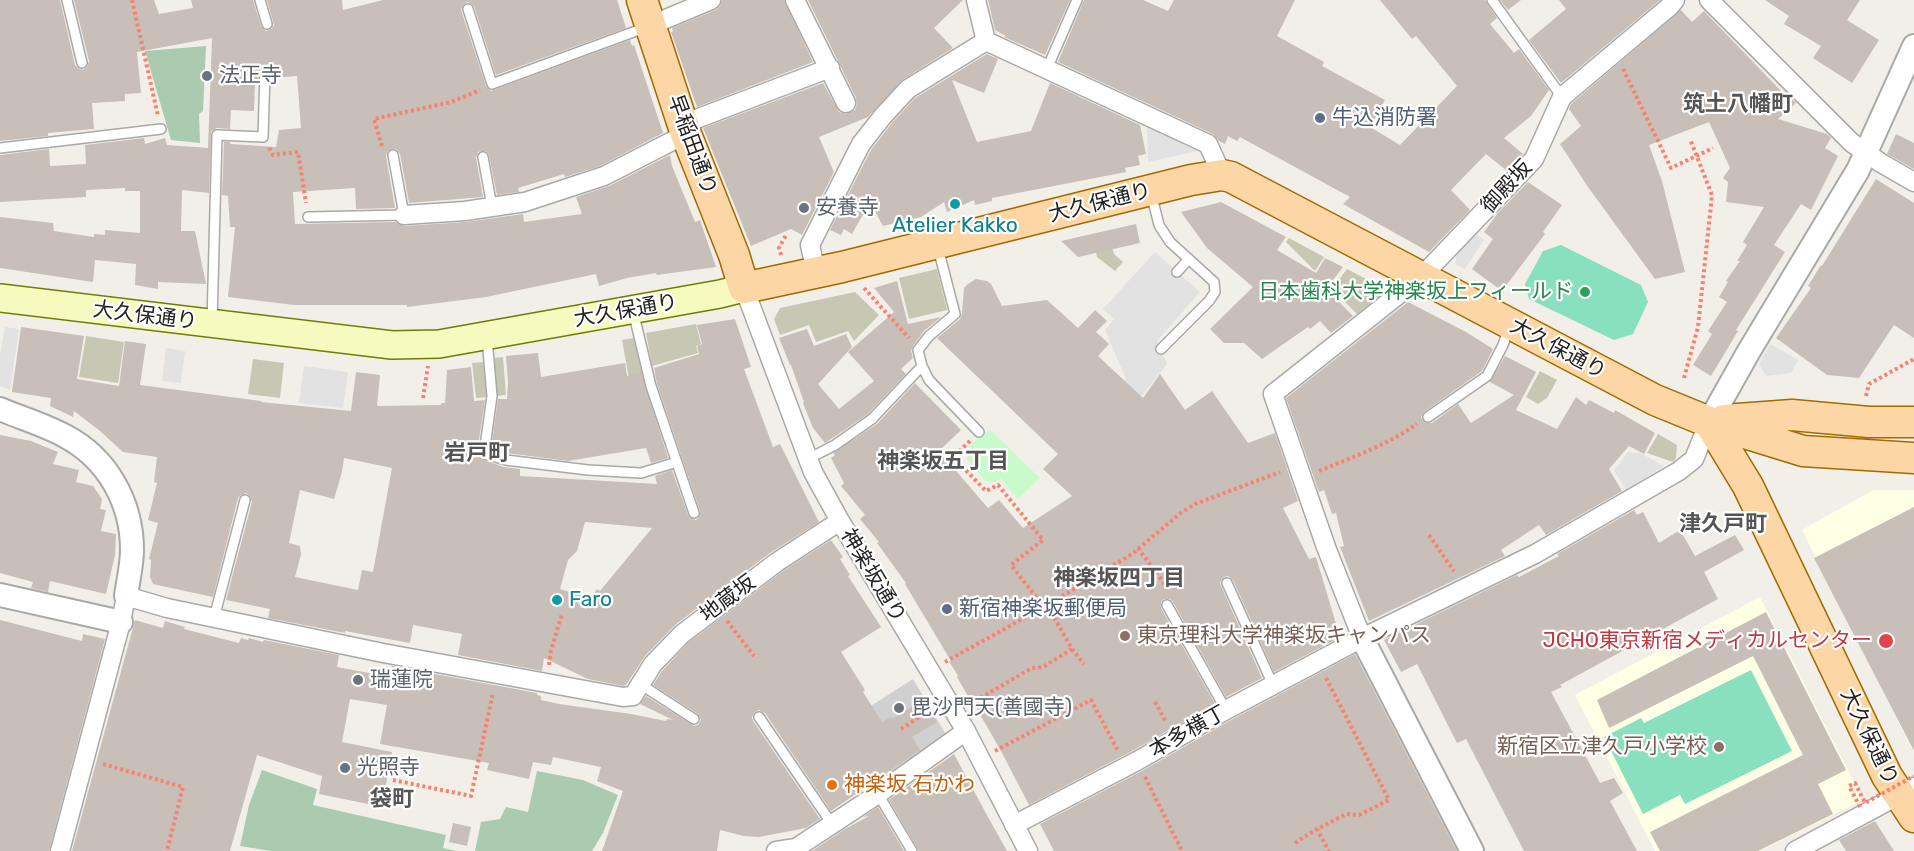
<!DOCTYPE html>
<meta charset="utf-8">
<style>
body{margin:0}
canvas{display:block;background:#f2efe9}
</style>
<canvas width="1914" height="851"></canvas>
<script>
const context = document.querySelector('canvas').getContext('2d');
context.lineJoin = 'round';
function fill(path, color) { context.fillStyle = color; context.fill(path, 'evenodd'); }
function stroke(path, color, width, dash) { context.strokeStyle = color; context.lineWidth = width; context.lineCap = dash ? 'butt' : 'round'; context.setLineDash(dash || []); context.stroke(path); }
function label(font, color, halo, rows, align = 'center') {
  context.font = font + ' Rubik,"Noto Sans JP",sans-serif'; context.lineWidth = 4.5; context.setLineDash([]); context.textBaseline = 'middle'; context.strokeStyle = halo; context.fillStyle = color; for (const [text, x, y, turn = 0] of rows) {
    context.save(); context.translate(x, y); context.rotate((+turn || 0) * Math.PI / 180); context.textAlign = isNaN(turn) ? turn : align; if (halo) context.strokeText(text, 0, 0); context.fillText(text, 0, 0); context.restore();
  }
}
fill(new Path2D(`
 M1873 490H1914V753L1802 530Z
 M1760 597 1863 800 1760 851H1655L1575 695Z`), '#ffffe5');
fill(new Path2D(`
 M913 679 948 738 923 755 855 795 819 739Z`), '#d0d0d0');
fill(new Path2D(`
 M1108 231 1114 254 1123 262 1115 271 1097 257 1092 234Z
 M1289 238 1324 257 1315 271 1286 242Z
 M937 269 947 310 909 319 899 278Z
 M1347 269 1387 290 1357 314 1332 289Z
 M855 292 879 315 854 341 848 331 816 342 809 325 780 335 774 319 780 308Z
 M696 324 701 344 696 346 698 353 652 366 646 333Z
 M86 336 124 342 118 383 79 377Z
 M634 338 645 383 630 384 622 340Z
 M503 357 506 395 496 396 494 358Z
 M253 359 284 363 280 398 248 394Z
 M484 362 488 397 476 398 472 363Z
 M1540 371 1557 380 1547 398 1538 404 1526 397Z
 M1658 434 1677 445 1676 458 1673 462 1647 453Z`), '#c7c7b4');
fill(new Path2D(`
 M206 46 203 111 199 114 200 143 171 140 145 51Z
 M262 770 317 789 313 805 446 835 443 848 457 851H271L240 846 249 805Z
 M537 771 583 780 618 795 603 833 592 851H475L481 822 500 819 506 807 528 812Z`), '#aacbaf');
fill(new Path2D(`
 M990 430 1040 478 1018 499 1001 479 996 482 985 481 967 459V449L981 435Z`), '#c8facc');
fill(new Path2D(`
 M1561 245 1641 285 1648 302 1633 334 1614 340 1529 299 1525 284 1543 251Z
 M1751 670 1792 751 1685 804 1680 795 1643 814 1604 737 1641 718 1644 723Z`), '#88e0be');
fill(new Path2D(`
 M1147 126 1197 151 1148 162Z
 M1475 234 1484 240 1465 269 1455 264 1457 254Z
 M1155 252 1200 292 1157 341 1167 364 1135 404 1118 389 1126 379 1105 330 1114 319 1103 309Z
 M5 327 19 329 10 390 0 386V355Z
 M1770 344 1798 360 1791 373 1766 376 1759 364Z
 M166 348 185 351 181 383 162 381Z
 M304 366 348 372 343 408 299 403Z
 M1628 452 1640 453 1664 466 1626 490 1614 470Z`), '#e2e2e2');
fill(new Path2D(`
 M0 0H60L75 65 78 68 83 70 87 67 89 61 74 0H154L159 14 193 8 191 0H253L261 26 266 31 271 29 274 25 267 0H342L343 10 383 0H617L626 28 496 75 474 6 470 3 467 2 463 5 461 10 486 86 491 91 630 40 632 46 634 45 663 133 600 166 565 177 564 174 518 188 519 192 497 195 489 155 486 151H481L478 152 476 158 483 197 409 203 400 154 396 149H391L387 152 386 156 395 208 356 209 355 188 293 192 295 224 395 222 405 226 466 222 523 214 524 222 582 214 576 197 609 186 670 155 672 166 695 222 700 220 716 267 657 275 656 273 627 278 599 286 596 274 486 297 407 307V305H294L228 297 235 227H230L228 196 222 195 224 142H230V144L276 147 279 130 301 128 297 76 272 78 271 69 265 66 260 69 258 80H255L254 111 231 110 230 129 217 128 211 132 209 193 182 190 181 231H195L206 284 158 282V289L135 285 136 264 95 260 93 282 0 268V217L53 223 54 231 94 237V234L105 235V230L140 233V191H125V188L86 190V197L0 202V155L49 149 50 166 86 164 85 145 144 138 145 144 165 138 167 145 208 148 212 38 137 52 141 93 125 94V101L92 103 94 129 48 133V136L0 141Z
 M722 0H784L813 62 697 107 671 32 673 31 672 28 716 10 720 6Z
 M808 0H963L934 28 953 48 902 80 868 117 819 137 834 172 802 235 791 229 751 246 703 128 823 83 839 112 846 114 855 110 857 104 856 98Z
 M988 0H1070L1045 55 1004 37 1006 36 995 30Z
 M1084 0H1143L1168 11 1174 0H1295L1277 36 1324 62 1322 66 1385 100 1370 127 1400 145 1457 86 1416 36 1412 39 1380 0H1485L1497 18 1490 24 1514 53 1519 49 1549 90 1531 116 1504 138 1523 154 1507 171 1486 154 1451 190 1470 210 1429 252 1343 204 1350 197 1240 137 1237 141 1228 136 1225 144 1219 141 1213 134 1058 62Z
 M1500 0H1521L1508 10Z
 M1559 0H1660L1561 83 1529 40 1566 9Z
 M1765 0H1860L1847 20 1879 40 1852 83 1813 58 1821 46 1784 24 1789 16Z
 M1681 10 1692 22 1704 11 1782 92 1784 91 1796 103 1778 119 1827 134 1831 138 1825 148 1838 156 1811 210 1801 204 1774 245 1785 252 1736 330 1738 331 1711 376 1693 365 1712 334 1708 331 1727 302 1719 297 1728 282 1726 281 1740 261H1737L1747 245 1743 242 1764 207 1726 202 1728 182 1723 178 1730 168 1709 122 1649 145 1662 181 1685 272 1655 279 1588 187 1560 144 1581 126 1569 109 1571 104Z
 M987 54 998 59 984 93 952 80 977 142 1031 131 1050 83 1140 125 1146 154 1138 156 1140 165 1125 168 1126 172 992 198V201L975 205 974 200 947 212 944 202 921 217 883 226 870 202 852 234 844 229 841 235 830 230 871 150 892 123 915 98Z
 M1896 134 1914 143V169L1887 154Z
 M1876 179 1914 203V338L1894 325 1859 378 1827 375 1776 338 1811 288 1808 286 1821 265 1822 266Z
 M1528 182 1562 205 1543 232 1545 234 1502 291 1472 269 1493 239 1484 232 1497 214Z
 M1221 202 1286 237 1277 250 1316 273 1325 258 1343 267 1326 289 1353 316 1331 333 1320 321 1310 329 1308 327 1262 359 1244 343H1224L1210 329 1253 287 1207 248 1181 212Z
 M1136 224 1140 243 1078 257 1061 241Z
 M976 279 987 281 991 284 1002 306 1047 300 1078 328 1095 310 1107 321 1096 332 1109 344 1098 356 1143 398 1160 374 1185 410 1212 391 1248 443 1275 433 1298 501 1283 508 1309 559 1316 557 1340 637 1274 672 1233 580 1228 576 1224 577 1220 582 1221 586 1262 678 1226 697 1173 602 1170 599H1164L1161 602V608L1215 704 1132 751 1029 805 1001 751 970 697 969 698 957 677 958 676 949 661H951L905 584 906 583 877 543 879 542 860 519 865 515 841 486 844 483 831 458 835 455 833 453 877 424 915 383 961 430 939 451 988 508 999 500 1023 528 1072 496 1043 469 1058 454 937 338 960 319 962 313 964 288 968 284Z
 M897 281 908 324 941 317 924 331 913 346 911 351 913 358 901 369 906 374 868 414 825 443 813 428 803 403 804 402 791 365H790L779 338 807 329 814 346 846 334 852 347 818 384 839 409 874 381 848 352 894 312 874 288Z
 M1408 302 1466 332 1493 349 1482 371 1424 412 1421 417 1425 423H1432L1458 404 1471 423 1514 395 1490 382 1505 356 1536 372 1516 410 1557 429 1576 397 1586 405 1589 400 1614 413 1615 410 1655 433 1644 454 1629 446 1609 469 1622 491 1546 535 1539 525 1501 550 1505 556 1369 621 1340 547 1344 546 1336 513 1332 514 1324 490 1319 492 1286 398Z
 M735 319 751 367 744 369 773 447 780 444 819 522 770 553 675 625 645 656 626 685 623 686 588 679 544 658 542 671 458 655 462 634 413 625 410 643 345 631V633L268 618 270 609 226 600 252 502 250 496 246 493 241 495 238 498 213 597 153 584 150 577 151 560 149 559 158 523 148 520 157 483 154 482 157 457 123 452 100 431 74 411 73 417 50 406 51 398 12 392 21 327 84 336 77 379 119 386 125 341 146 344 140 385 261 401V402L351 411 356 372 380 375 377 406 441 405V403H445L447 370 471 367 474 401 485 400 477 453 480 459 504 467 520 469V476L657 484 655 476 672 470 688 515 690 518 696 520 699 517 700 511 657 384 654 368 699 354 697 346 702 344 697 325ZM344 458 392 468 373 572 362 570 358 590 295 577 301 554 300 546 289 543 300 490 334 499 342 472ZM585 522 652 528 600 591 597 589 591 598 560 589 568 560 577 551Z
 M538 353 541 377 625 363 627 376 641 372 668 458 651 463 646 448 568 461 507 453 491 449 498 399H507L508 382 506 356Z
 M0 435 31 441 58 452 53 464 79 470 76 482 93 486 102 499 100 509 106 510 101 531 116 534 115 555 106 594 50 581 48 592 31 588 33 582 0 573Z
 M1914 507V751L1814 558Z
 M1634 510 1637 515 1643 512 1659 543 1680 530 1695 556 1735 535 1744 550 1704 572 1718 599 1560 685 1562 687 1551 692 1600 783 1614 778 1623 793 1610 801 1637 851H1524L1466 739 1457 743 1417 664 1401 672 1384 640 1517 575 1519 577 1559 556 1557 554Z
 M831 540 843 557 840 559 850 575 848 576 881 627 841 652 865 690 863 692 882 722 891 717 892 719 923 700 937 722 912 737 920 750 831 811 765 713 759 710 755 712 752 717 753 721 820 819 806 828 759 837 744 836 720 830 717 851H602L623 791 597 781 601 767 553 757 551 765 533 762 529 779 487 770 489 763 380 744 387 705 350 699 342 742 392 752 385 790 376 788 373 805 319 794 322 776 257 755 230 851H72L135 620 163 628 165 621 185 627 184 629 239 643 241 638 248 640 249 638 263 642 264 640 339 655 337 667 390 677 392 666 537 693V695L541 696V700L559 704 631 714 666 721 667 719 673 720 640 704 646 696 694 726 698 725 701 720 698 714 653 685 662 671 689 642 783 571Z
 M1766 612 1846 770 1818 784 1833 814 1758 851H1660L1650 832 1803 755 1753 656 1609 728 1597 700Z
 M0 620 82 641 83 634 105 639 49 851H0Z
 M1355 654 1457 851H1054L1040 824 1142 771 1231 720Z
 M954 754 988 817 1007 851H919L889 800Z
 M878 807 904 851H812L845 829 869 816 863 817Z
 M1875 821 1894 851H1846L1839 840Z
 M453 823 471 827 467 846 449 842Z`), '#c7bfb8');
const service = new Path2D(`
 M67 0 82 63
 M260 0 267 24
 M1492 0 1562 97
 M468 9 492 84 647 27
 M1046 71 1077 0
 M0 148 161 129
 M483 157 492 207
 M1151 193 1159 225 1170 242 1214 282 1215 292 1209 301 1161 349
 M308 217 404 215 393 155
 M938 248 955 314 929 336 918 350 922 366 929 380 979 432
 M1177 272 1189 259
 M633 311 651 386 694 513
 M212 322 217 135 263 137 265 73
 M487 338 492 396 484 454 506 460 588 470 641 473 677 462
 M1428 417 1487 376 1503 345 1509 328
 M808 459 835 445 872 419 922 366
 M1227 583 1273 685
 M1167 605 1226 710
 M214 618 245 500
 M640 684 694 719
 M759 717 832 824
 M878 794 912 851`);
const minor = new Path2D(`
 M795 0 846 103
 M976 0 986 41
 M1709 0 1852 143 1881 163 1914 182
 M649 26 711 0
 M986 41 1208 144 1222 175
 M683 124 830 68
 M404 215 465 211 525 202 604 176 686 134
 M816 272 810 245 861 144 883 116 908 89 986 41
 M744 288 813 472 840 521 966 731 1028 851
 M1362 638 1326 547 1273 394 1422 276 1534 159 1562 97 1670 6 1675 0
 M1014 825 1137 761 1226 710 1362 638 1535 554 1679 471 1694 459 1709 422
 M60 851 121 622 126 596 167 608 383 653 623 697 633 696 653 664 682 634 777 562 840 521
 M776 851 796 848 878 794 966 731
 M1795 851 1914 787`);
const tertiary = new Path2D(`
 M0 409C21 418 45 425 65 436 107 458 132 502 132 550 132 565 128 581 126 596
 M1709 422 1749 351 1858 170 1914 46
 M0 595 121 622
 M1362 638 1472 851`);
const secondary = new Path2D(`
 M0 298 392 345 439 344 720 294 744 288`);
const primary = new Path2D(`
 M642 0 686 134 734 255 744 288 842 267 1191 180 1222 175 1231 177 1655 400 1709 422 1803 451 1914 458
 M1724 420 1792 415 1869 422H1914
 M1709 422 1748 486 1887 776 1914 817`);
stroke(service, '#a9a9a9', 12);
stroke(minor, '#a9a9a9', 21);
stroke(tertiary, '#a9a9a9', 26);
stroke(secondary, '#707d05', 30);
stroke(primary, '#a06b00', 33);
stroke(new Path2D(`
 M132 0 158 116
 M1623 69 1671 168 1713 148
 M382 146 374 119 451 102 480 90
 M269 148 273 155 298 152 306 203
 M781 255 779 248 786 235
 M864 288 909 338
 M1684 378 1698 327 1712 195 1690 139
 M1866 396 1869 384 1914 359
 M423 398 428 366
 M970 441 953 457 986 491 998 485 1043 540 1011 565 1044 607 1132 554 1182 512 1195 504 1280 472
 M1319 471C1353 457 1387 445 1417 424
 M1429 535 1454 571
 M1138 548 1163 582 1169 592
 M727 621 754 656
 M1072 649 1084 664
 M945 662 1044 607
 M549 665 551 651 562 614
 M1326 678 1389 800 1359 815 1346 814 1317 829 1329 851
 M1155 702 1166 722
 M970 704 1032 668 1043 667 1072 649 1047 605
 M901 729 924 714
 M995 751 1091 700 1118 751
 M103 764 183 787 167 851
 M1145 777 1182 851
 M393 780 471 796 493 693
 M1295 843 1317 829`), '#fa8072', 4, [3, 3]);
stroke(service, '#fff', 9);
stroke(minor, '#fff', 18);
stroke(tertiary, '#fff', 22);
stroke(secondary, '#f7fabf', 27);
stroke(primary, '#fcd6a4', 30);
stroke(new Path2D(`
 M1860 807 1849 786 1855 783 1865 803 1914 776`), '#fa8072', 4, [3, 3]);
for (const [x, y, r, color] of [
 [207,76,6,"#6b7280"],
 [1320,118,6,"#5c6f8a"],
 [955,204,6,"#0f9aa8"],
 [804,208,6,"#6b7280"],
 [1585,292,6,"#2e9e5b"],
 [557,600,6,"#0f9aa8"],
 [947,609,6,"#5c6f8a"],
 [1125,636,6,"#8d6e63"],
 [1886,641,8,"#e0444e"],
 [358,680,6,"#6b7280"],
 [899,708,6,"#6b7280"],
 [1719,747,6,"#8d6e63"],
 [345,768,6,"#6b7280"],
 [832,785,6,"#e8710a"]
]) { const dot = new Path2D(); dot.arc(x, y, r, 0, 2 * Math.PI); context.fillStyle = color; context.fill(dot); stroke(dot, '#fff', 2); }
label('21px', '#5b616d', '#fff', [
 ["法正寺",219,76],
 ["安養寺",816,208],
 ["瑞蓮院",370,680],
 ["毘沙門天(善國寺)",911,708],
 ["光照寺",357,768]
], 'left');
label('21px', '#4e5e75', '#fff', [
 ["牛込消防署",1332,118],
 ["新宿神楽坂郵便局",959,609]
], 'left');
label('21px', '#222', '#fff', [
 ["早稲田通り",692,145,70],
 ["御殿坂",1507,187,-47],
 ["大久保通り",1100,203,-14],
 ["大久保通り",626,311,-10],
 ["大久保通り",145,316,7],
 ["大久保通り",1558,349,28],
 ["神楽坂通り",873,576,59],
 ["地蔵坂",728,599,-37],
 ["本多横丁",1188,732,-29],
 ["大久保通り",1869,737,64]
]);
label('21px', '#0d838f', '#fff', [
 ["Atelier Kakko",955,226],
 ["Faro",569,600,"left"]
]);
label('21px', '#27864d', '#fff', [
 ["日本歯科大学神楽坂上フィールド",1573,292]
], 'right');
label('21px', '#785e54', '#fff', [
 ["東京理科大学神楽坂キャンパス",1137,636],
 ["新宿区立津久戸小学校",1707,747,"right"]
], 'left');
label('21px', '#be3a42', '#fff', [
 ["JCHO東京新宿メディカルセンター",1872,641]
], 'right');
label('21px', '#c56008', '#fff', [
 ["神楽坂 石かわ",844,785]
], 'left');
label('bold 22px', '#555', '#fff', [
 ["筑土八幡町",1738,105],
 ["岩戸町",477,454],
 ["神楽坂五丁目",943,462],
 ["津久戸町",1723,525],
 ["神楽坂四丁目",1119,579],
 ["袋町",392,800]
]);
</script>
